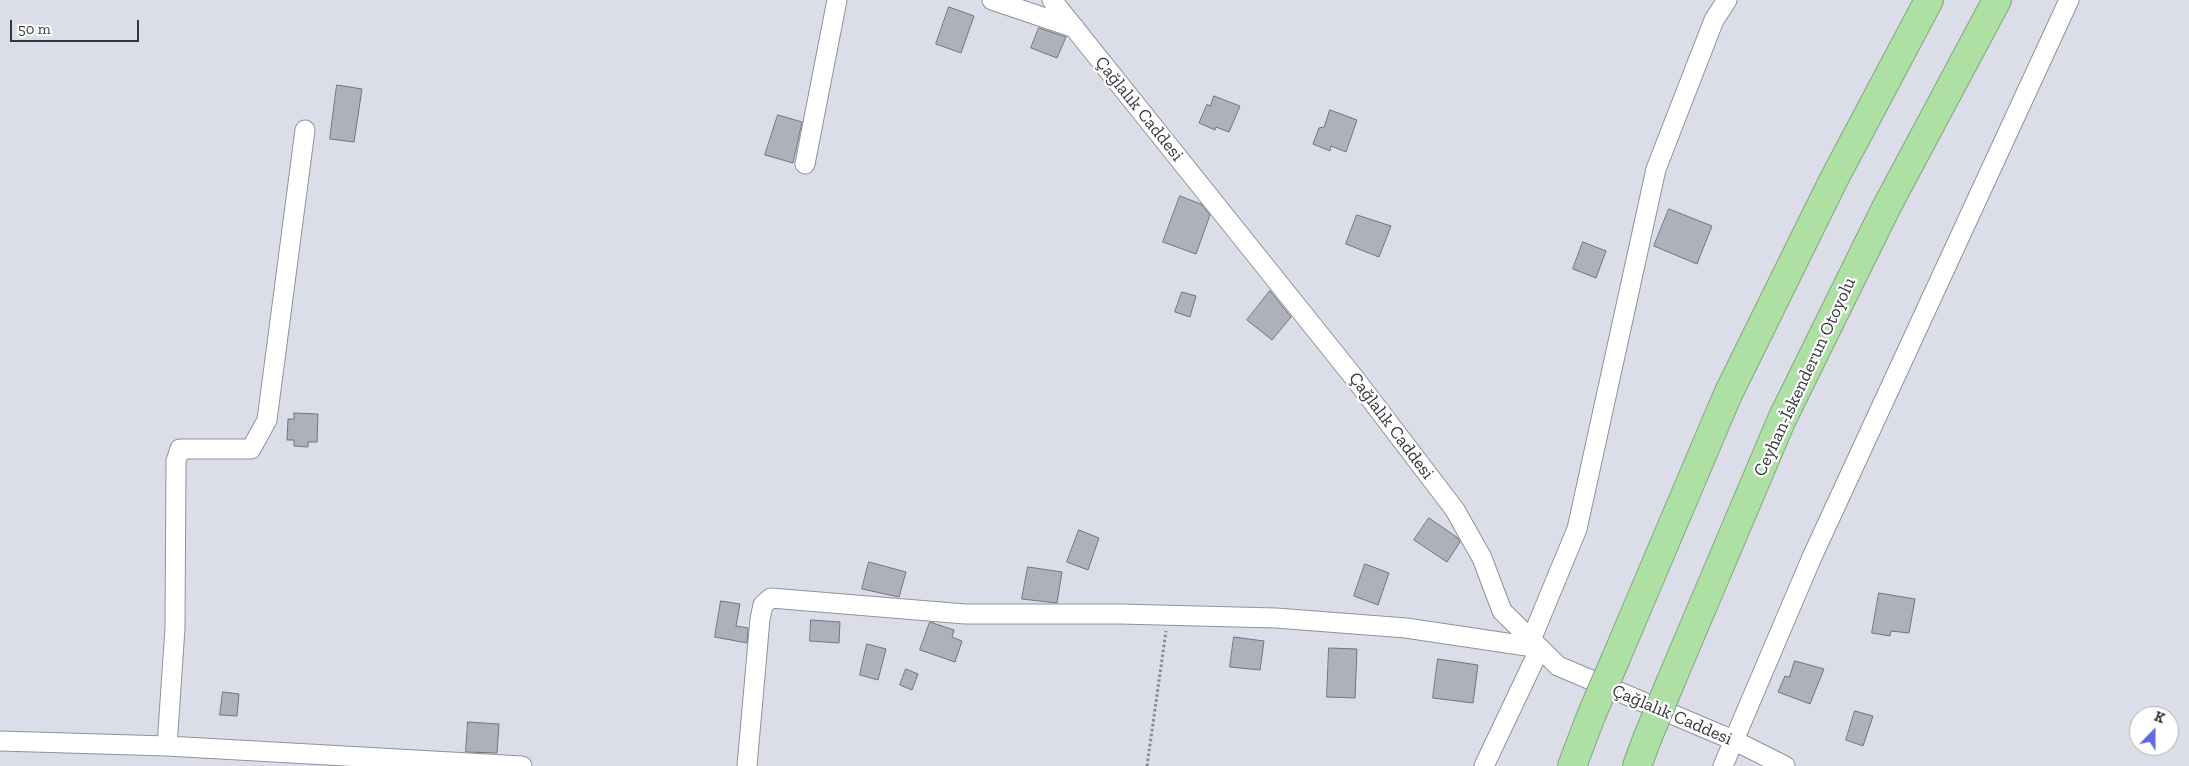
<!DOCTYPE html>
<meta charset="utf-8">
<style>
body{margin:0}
#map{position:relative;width:2189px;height:766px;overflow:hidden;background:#dbdee8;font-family:"Zilla Slab",serif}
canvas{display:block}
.north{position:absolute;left:2129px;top:706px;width:50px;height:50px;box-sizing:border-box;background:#fff;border:1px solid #afafb1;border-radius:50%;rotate:22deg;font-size:14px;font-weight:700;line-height:20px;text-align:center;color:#36373b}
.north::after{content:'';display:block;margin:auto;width:18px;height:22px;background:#6069e1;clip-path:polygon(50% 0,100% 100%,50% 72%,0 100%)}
.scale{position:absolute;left:10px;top:20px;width:129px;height:22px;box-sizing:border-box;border:2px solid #36373b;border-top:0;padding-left:6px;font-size:15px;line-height:18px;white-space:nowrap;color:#36373b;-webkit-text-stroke:4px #fff;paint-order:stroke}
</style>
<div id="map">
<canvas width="2189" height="766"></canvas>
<div class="north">K</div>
<div class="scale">50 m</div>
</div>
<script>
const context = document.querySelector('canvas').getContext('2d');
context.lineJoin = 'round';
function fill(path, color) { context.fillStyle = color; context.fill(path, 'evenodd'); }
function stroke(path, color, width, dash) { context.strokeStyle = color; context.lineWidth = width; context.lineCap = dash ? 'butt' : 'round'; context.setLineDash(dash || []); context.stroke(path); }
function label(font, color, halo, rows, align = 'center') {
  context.font = font + ' "Zilla Slab",serif'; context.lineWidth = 4.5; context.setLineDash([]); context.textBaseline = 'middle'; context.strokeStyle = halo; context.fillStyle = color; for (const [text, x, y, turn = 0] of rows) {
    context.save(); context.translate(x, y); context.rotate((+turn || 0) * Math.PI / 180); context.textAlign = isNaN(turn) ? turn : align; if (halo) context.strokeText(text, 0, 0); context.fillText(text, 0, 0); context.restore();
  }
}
const building = new Path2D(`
 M949 7 974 16 961 53 936 44Z
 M1039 28 1066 37 1057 58 1031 48Z
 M337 85 362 89 354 142 330 139Z
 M1214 96 1240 106 1229 132 1216 127 1215 130 1199 123 1207 104 1210 106Z
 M1330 110 1357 120 1346 152 1331 146 1330 151 1313 144 1319 128 1324 127Z
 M778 115 802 122 793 163 765 155Z
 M1180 196 1201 204 1210 215 1196 254 1163 242Z
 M1669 209 1712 226 1697 264 1654 246Z
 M1357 215 1391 226 1379 257 1346 244Z
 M1583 242 1606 251 1596 278 1573 269Z
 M1270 291 1291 317 1272 340 1247 320Z
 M1182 292 1196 296 1190 317 1175 312Z
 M294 413 318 414 317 442H308V447L294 446V440H287L288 419H294Z
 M1429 518 1458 538 1460 542 1447 562 1414 540Z
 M1079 530 1099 538 1088 570 1067 562Z
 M869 562 906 572 899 597 862 589Z
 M1365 564 1389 573 1378 605 1354 596Z
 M1028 567 1062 572 1057 603 1022 599Z
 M1879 593 1915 599 1909 633 1891 631 1890 636 1872 633Z
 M721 601 740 604 736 626 748 628 747 643 715 637Z
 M811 620 840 622 839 643 810 641Z
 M930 622 954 630 952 637 962 641 955 662 920 650Z
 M1234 637 1264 641 1260 670 1230 667Z
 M867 644 886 649 878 680 860 675Z
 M1329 648 1357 649 1355 698 1327 697Z
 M1438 659 1478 665 1473 703 1433 698Z
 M1795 661 1824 669 1810 704 1778 692 1785 676 1789 677Z
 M906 669 918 674 912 690 900 685Z
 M223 692 239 694 237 716 220 715Z
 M1855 711 1873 716 1863 746 1846 740Z
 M468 722 499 724 497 753 466 752Z`);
fill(building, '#aeb0ba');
stroke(building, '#71747d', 1);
const minor = new Path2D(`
 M992 0 1075 28
 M1052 0 1356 380 1455 510 1482 558 1502 611 1558 666 1733 740 1785 766
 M805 164 837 0
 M1531 640 1577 529 1656 169 1714 20 1727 0
 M0 741 167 746 522 766
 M167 746 175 628 176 461 180 449H251L267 420 305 130
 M747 766 760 619 763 605 771 598 965 614H1120L1276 618 1406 628 1540 648 1484 766
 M1723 766 1812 557 2069 0`);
const highway = new Path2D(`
 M1616 658 1728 394 1834 179 1929 0
 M1671 681 1782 419 1887 206 1997 0
 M1572 766 1591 716
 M1637 766 1647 739`);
stroke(minor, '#8f929b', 21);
stroke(highway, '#83a57e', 30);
stroke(new Path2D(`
 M1147 766 1166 631`), '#878990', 3, [2.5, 2.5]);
stroke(minor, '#fff', 19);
stroke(highway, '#ade0a2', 28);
const highwayBridge = new Path2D(`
 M1591 716 1616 658
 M1647 739 1671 681`);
stroke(highwayBridge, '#83a57e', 30, []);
stroke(highwayBridge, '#ade0a2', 28);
label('18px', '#36373b', '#fff', [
 ["Çağlalık Caddesi",1139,109,51],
 ["Ceyhan-İskenderun Otoyolu",1805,377,-65],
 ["Çağlalık Caddesi",1391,426,53],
 ["Çağlalık Caddesi",1672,715,23]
]);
</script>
